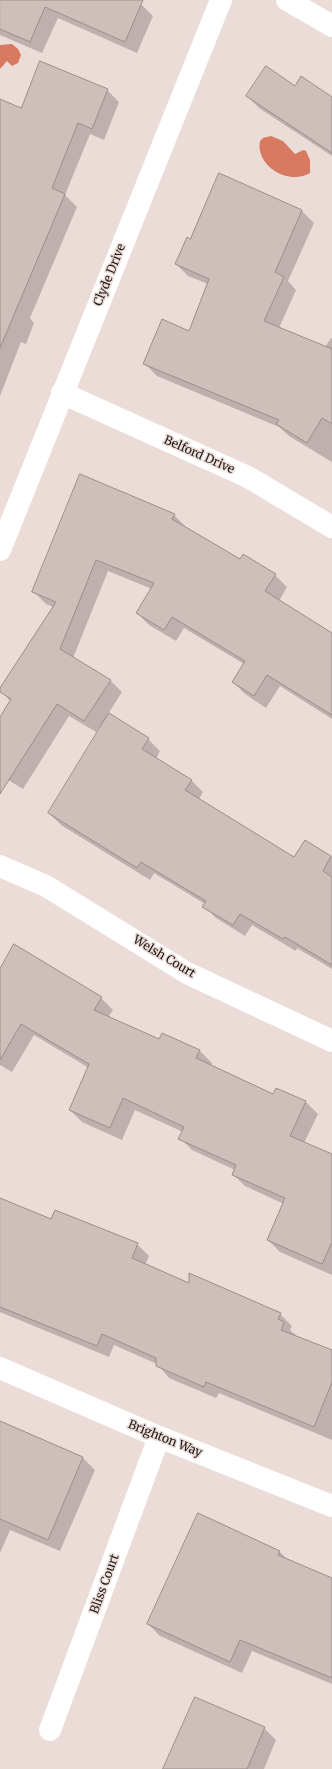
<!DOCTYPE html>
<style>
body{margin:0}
canvas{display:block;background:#ecdcd8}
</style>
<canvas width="332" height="1769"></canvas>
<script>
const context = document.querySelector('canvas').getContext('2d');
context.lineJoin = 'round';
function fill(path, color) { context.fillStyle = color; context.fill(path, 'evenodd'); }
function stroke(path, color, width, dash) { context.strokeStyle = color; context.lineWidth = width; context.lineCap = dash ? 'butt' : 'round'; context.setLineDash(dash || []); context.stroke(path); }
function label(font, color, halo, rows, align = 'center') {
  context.font = font + ' Merriweather,serif'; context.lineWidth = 3; context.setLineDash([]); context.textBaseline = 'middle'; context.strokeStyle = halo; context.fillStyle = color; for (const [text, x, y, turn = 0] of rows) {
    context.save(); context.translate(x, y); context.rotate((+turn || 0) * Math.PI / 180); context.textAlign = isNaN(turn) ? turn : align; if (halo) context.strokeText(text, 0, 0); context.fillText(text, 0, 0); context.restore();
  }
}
fill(new Path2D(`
 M12 44 18 49 21 55 18 63 12 66 7 61 0 69V45Z
 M271 136 283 141 295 154 303 150 306 151 310 160V173C289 186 255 166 260 141L263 138Z`), '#d87962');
fill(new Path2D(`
 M0 0H132L141 4 153 16 137 53 58 18 42 53 0 35Z
 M296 87 332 98V156L259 108 247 96Z
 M107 90 119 102 104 140 90 134 65 195 77 207 30 318 34 323 26 344 21 342 0 396V100L22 109Z
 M219 174 302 211 314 223 288 281 296 290 279 328 325 347 331 338 332 339V462L289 436 279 427 157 376 145 364 190 332 208 284 188 276 176 264 190 240Z
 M174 515 186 527V528L240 561 275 575 287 587 279 601 332 635V719L280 686 266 708 245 694 233 682 244 664 184 628 176 641 149 625 137 613 152 589 108 571 73 658 110 680 122 692 108 714 148 739 160 751 156 759 191 780 203 792 199 799 294 858 305 841 332 857V969L297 948 296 951 252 925 245 936 216 918 204 906 205 904 154 873 150 880 61 825 49 813 102 726 101 725 96 732 69 716 23 789 0 775V719L11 702 0 690 53 607 46 604 34 592Z
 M0 971 101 998 113 1010 108 1017 159 1040 200 1051 212 1063 210 1066 274 1096 277 1089 306 1102 318 1114 304 1143 332 1155V1275L280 1252 268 1240 284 1204 245 1186 233 1174 235 1170 192 1150 180 1138 183 1132 135 1110 122 1140 82 1122 70 1110 89 1068 34 1035 12 1072 0 1065Z
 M0 1199 51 1220 137 1244 149 1256 145 1265 189 1284 280 1314 292 1326 290 1330 296 1335 295 1336 332 1351V1440L219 1393 216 1398 169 1378 157 1364 114 1345 109 1357 0 1312Z
 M2 1423 83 1458 95 1470 60 1551 10 1530 0 1553V1429Z
 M198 1514 280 1552 289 1561 332 1579V1684L252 1651 242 1673 160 1636 148 1624Z
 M264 1728 276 1740 264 1769H164Z`), '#0003');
const building = new Path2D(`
 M0 0H143L125 42 45 7 30 42 0 29Z
 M40 61 108 89 92 129 78 123 52 188 65 194 0 348V99L21 108Z
 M266 66 295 86 301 76 332 97V153L246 96Z
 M219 173 302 210 275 272 284 277 264 321 332 349V424L322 418 307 443 276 424 279 420 143 364 162 319 189 331 209 279 175 264 187 237 190 239Z
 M80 474 175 514 172 519 240 559 243 554 276 574 265 591 332 633V715L267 675 254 696 232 682 245 661 172 617 164 630 136 613 154 583 96 560 60 649 111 680 84 721 57 704 0 794V717L11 699 0 692V688L56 602 32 592Z
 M109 713 149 738 142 749 192 780 185 790 294 857 305 840 331 856 323 871 332 877V965L285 937 283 939 240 914 233 925 202 907 206 901 141 862 137 868 48 813Z
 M14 944 102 997 94 1010 159 1039 162 1033 200 1050 196 1058 273 1094 276 1088 306 1101 290 1136 332 1154V1242L322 1264 267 1240 285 1198 232 1175 236 1165 178 1139 184 1127 123 1098 110 1128 69 1110 89 1064 21 1024 0 1060V969Z
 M0 1198 51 1219 55 1210 138 1243 132 1258 189 1283V1273L281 1313 278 1319 284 1322 281 1330 332 1350V1382L314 1427 206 1382 204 1387 156 1366V1358L102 1334 97 1346 0 1307Z
 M0 1421 83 1457 48 1540 0 1519Z
 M198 1513 280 1551 278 1555 332 1578V1678L240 1640 230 1662 147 1624Z
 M195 1697 265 1727 247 1769H163Z`);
fill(building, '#cfbfbb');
stroke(building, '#9c8d8a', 1);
stroke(new Path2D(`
 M287 0 332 26
 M62 393 248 477 332 527
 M0 550 221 0
 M0 866 46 886 187 973 332 1041
 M0 1368 159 1437 332 1506
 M50 1730 159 1437`), '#fff', 22);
label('12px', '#1d1716', '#ecdcd8', [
 ["Clyde Drive",110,275,-68],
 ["Belford Drive",199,455,24],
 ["Welsh Court",164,957,31],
 ["Brighton Way",165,1439,22],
 ["Bliss Court",105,1584,-70]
]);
</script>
